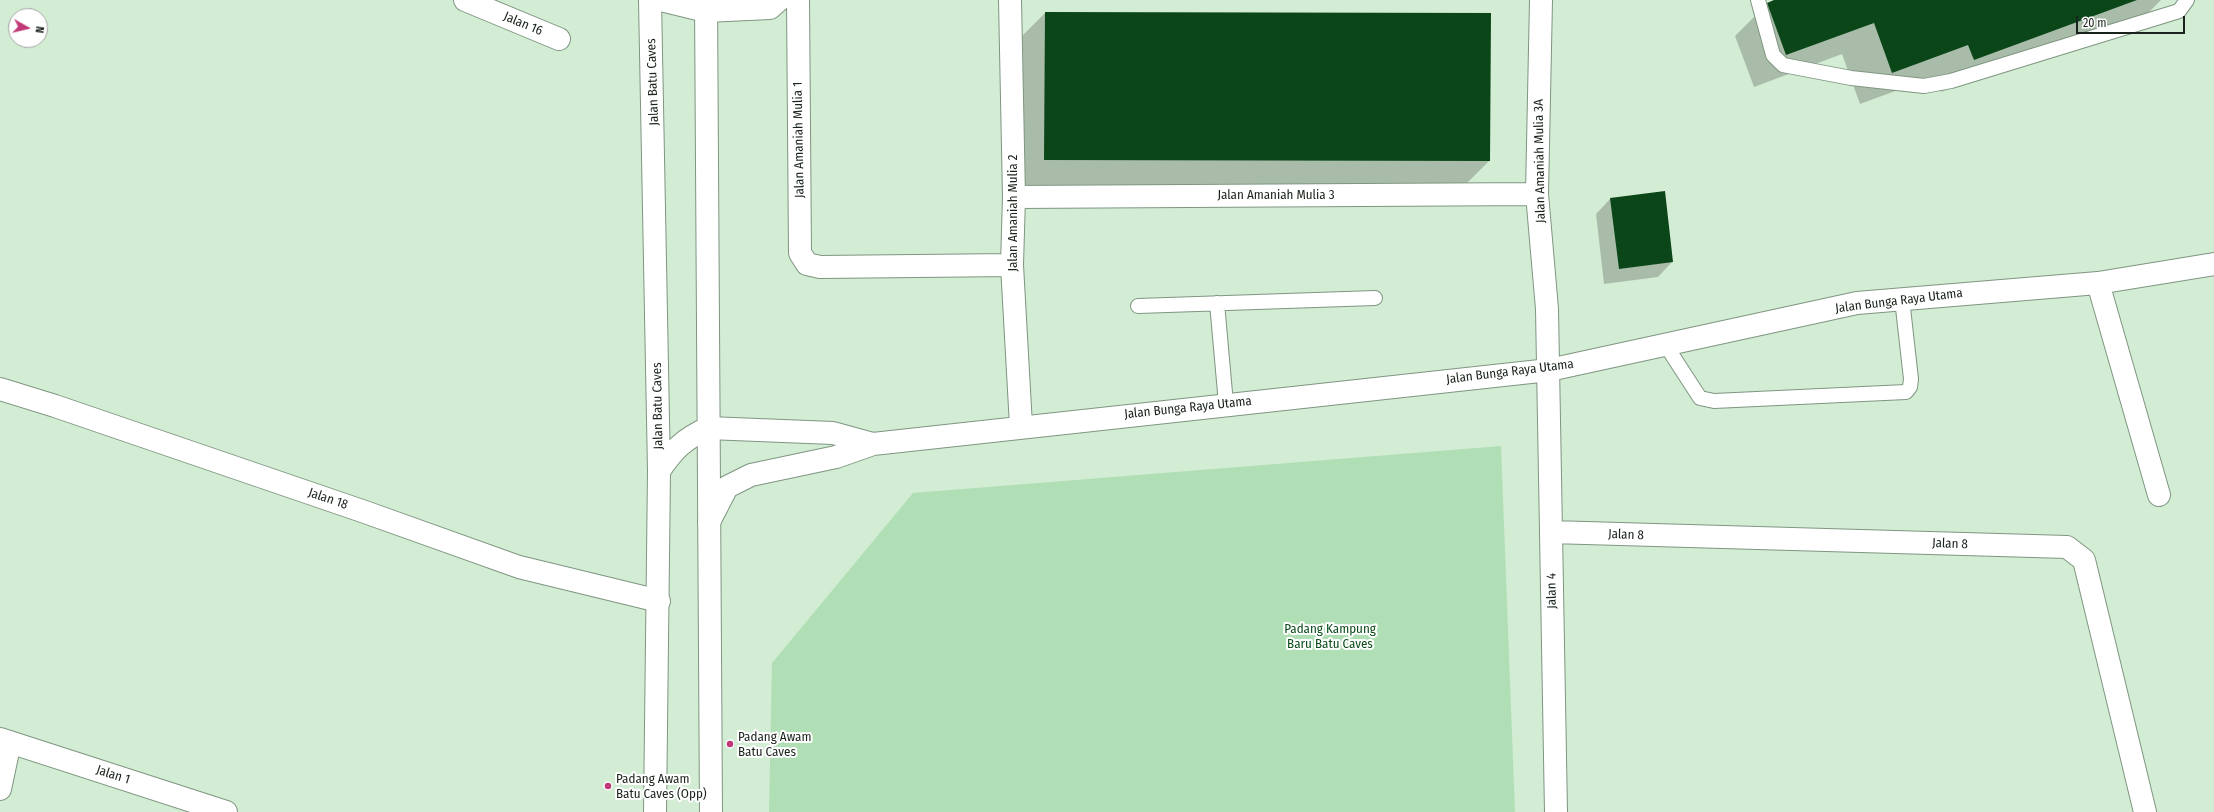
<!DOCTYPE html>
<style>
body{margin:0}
#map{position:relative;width:2214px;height:812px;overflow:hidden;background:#d3ecd4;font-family:"Fira Sans Condensed",sans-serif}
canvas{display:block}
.north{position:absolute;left:8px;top:8px;width:40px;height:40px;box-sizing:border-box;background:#fff;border:1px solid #a3a7a4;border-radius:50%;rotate:98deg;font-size:11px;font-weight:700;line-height:16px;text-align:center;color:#1a231b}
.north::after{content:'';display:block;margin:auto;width:14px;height:18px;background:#c13976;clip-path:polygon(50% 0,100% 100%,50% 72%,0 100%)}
.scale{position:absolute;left:2076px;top:16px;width:109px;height:18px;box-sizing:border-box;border:2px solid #1a231b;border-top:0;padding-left:5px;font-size:12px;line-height:14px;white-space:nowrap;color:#1a231b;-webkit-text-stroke:3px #fff;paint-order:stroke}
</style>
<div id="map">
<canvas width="2214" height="812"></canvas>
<div class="north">N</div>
<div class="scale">20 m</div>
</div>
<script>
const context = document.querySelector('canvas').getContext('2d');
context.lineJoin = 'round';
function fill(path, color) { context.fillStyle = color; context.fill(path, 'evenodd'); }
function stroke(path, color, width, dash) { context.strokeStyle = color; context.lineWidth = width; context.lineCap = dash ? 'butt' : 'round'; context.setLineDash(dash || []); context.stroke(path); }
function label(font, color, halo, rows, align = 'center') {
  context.font = font + ' "Fira Sans Condensed",sans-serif'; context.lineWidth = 4; context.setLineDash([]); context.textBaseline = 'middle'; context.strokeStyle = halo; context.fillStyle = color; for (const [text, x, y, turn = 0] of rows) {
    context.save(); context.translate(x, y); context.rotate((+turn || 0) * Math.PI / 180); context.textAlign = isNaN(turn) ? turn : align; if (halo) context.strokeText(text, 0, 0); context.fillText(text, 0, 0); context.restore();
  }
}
fill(new Path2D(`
 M1501 446 1515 812H769L772 663 913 493Z`), '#b1dfb5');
fill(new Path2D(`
 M1777 0H2161L2144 17 1941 92 1936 76 1860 104 1842 54 1754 87 1735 36 1767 4Z
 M1045 13 1490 14 1489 161 1463 187 1018 185 1019 39Z
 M1610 199 1672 262 1658 277 1604 284 1596 214Z`), '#0003');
fill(new Path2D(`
 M1774 0H2137L1974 60 1968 45 1892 73 1874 23 1786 55 1767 3Z
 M1045 12 1491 13 1490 161 1044 160Z
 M1665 191 1673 262 1619 269 1610 198Z`), '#0b4619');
const service = new Path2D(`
 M1758 0 1773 55 1783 65 1851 78 1924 86 1951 81 2179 11 2187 0
 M1217 303 1226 404
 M1138 306 1375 298
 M1665 344 1700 398 1714 401 1906 392 1910 387 1911 379 1902 299`);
const minor = new Path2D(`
 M465 0 559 39
 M798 0 800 253 807 264 820 267 1012 265
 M1010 0 1014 197 1012 265 1021 426
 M1541 0 1537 194 1547 309 1556 812
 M706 11 770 8 779 0
 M1014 197 1537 194
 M2098 283 2159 495
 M0 389 55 406 365 512 519 567 659 601
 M708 428 833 433 873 444
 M709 522 727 487 751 475 836 457 873 444 1549 370 1857 303 2098 283 2214 264
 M1551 532 2067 547 2084 560 2145 812
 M0 739 226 812
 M0 789 10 742`);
const tertiary = new Path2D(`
 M661 0 706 11`);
const secondary = new Path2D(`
 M650 0 659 471 655 812
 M706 0 711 812
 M659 471C674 449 684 439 708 428`);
stroke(service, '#7f9681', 16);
stroke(minor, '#7f9681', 24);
stroke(tertiary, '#7f9681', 24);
stroke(secondary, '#7f9681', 24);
stroke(service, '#fff', 14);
stroke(minor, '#fff', 22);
stroke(tertiary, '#fff', 22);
stroke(secondary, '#fff', 22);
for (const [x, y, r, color] of [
 [730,744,4,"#c13976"],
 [608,786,4,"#c13976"]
]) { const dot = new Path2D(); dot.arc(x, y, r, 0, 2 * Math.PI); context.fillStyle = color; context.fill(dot); stroke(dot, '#fff', 1.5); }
label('13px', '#1a231b', '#fff', [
 ["Jalan 16",523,24,23],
 ["Jalan Batu Caves",653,82,-92],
 ["Jalan Amaniah Mulia 1",799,140,-91],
 ["Jalan Amaniah Mulia 3A",1540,161,-91],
 ["Jalan Amaniah Mulia 3",1276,195],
 ["Jalan Amaniah Mulia 2",1013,213,-90],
 ["Jalan Bunga Raya Utama",1899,301,-7],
 ["Jalan Bunga Raya Utama",1510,372,-7],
 ["Jalan Batu Caves",658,406,-91],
 ["Jalan Bunga Raya Utama",1188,408,-6],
 ["Jalan 18",328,499,19],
 ["Jalan 8",1626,535,2],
 ["Jalan 8",1950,544,2],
 ["Jalan 4",1552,591,-91],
 ["Jalan 1",113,775,18]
]);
label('13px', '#0d4c1c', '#fff', [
 ["Padang Kampung",1330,629],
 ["Baru Batu Caves",1330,644]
]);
label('13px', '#1a231b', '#fff', [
 ["Padang Awam",738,737],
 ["Batu Caves",738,752],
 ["Padang Awam",616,779],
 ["Batu Caves (Opp)",616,794]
], 'left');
</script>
